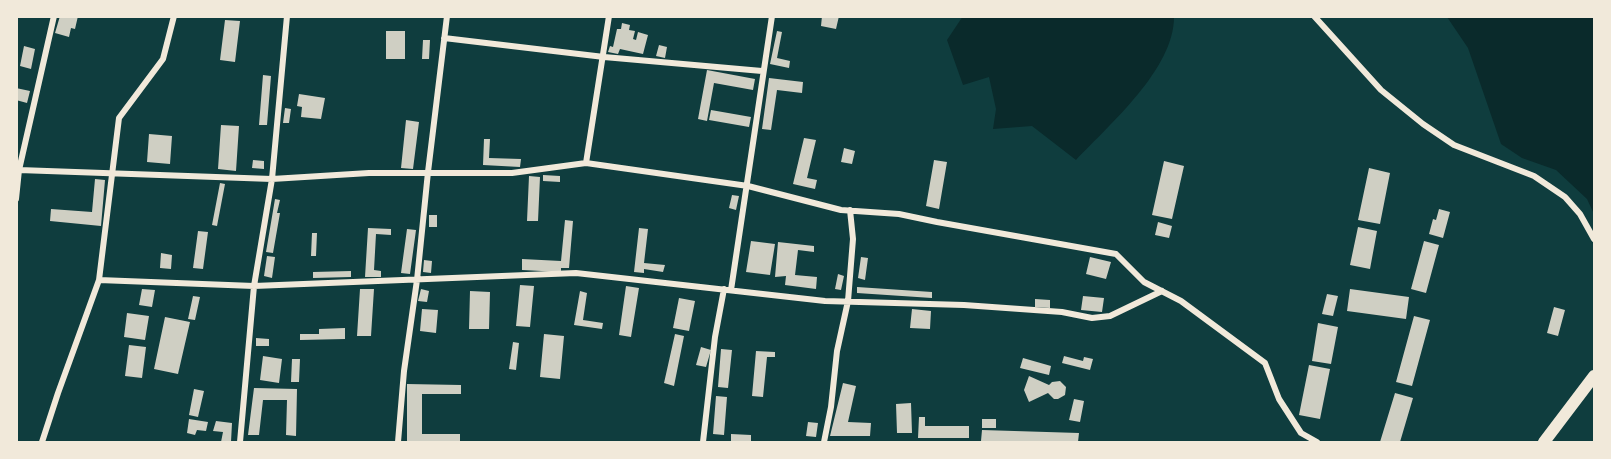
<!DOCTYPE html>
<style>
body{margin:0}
#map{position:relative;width:1611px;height:459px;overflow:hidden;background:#0f3d3e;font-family:"Roboto Serif",serif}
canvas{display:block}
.frame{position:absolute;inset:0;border:18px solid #f1e9da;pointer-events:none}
</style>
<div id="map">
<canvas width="1611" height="459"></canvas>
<div class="frame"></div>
</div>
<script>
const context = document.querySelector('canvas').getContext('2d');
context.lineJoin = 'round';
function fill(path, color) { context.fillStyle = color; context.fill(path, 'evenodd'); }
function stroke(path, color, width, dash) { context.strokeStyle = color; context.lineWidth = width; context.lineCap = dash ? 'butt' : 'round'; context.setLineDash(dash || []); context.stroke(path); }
fill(new Path2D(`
 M963 16 1174 17C1174 69 1110 124 1076 160L1032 126 993 129 996 109 989 77 963 85 947 40Z
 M1447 17H1594V214L1587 199 1556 170 1522 158 1501 144 1468 48Z`), '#0a2a2b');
fill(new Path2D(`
 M60 16H78L75 29 71 28 69 37 55 33Z
 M822 16H839L836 29 821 26Z
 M225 20 240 21 235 62 220 60Z
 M622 23 630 25 629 30 635 31 633 39 636 40 638 32 648 35 643 54 620 49 618 54 608 52 610 46 613 47 617 29H621Z
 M386 31H405V59H386Z
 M777 31 782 32 777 58 790 61 789 68 770 64Z
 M423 40H430L429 59H422Z
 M659 45 667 47 665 58 656 56Z
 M24 46 35 49 31 69 20 66Z
 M707 70 755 79 753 90 714 83 707 121 698 119Z
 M263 75 271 76 267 125H259Z
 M769 78 803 82 802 93 777 90 771 130 762 129Z
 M16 88 30 91 27 103 16 100Z
 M299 94 325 98 321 119 301 117 302 107 297 106Z
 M285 108 291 109 289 123H283Z
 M711 110 751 117 749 127 709 120Z
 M406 120 419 122 413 169 401 168Z
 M221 125 239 126 236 171 218 169Z
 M149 134 172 136 170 164 147 162Z
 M804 138 816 140 807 178 817 180 815 189 793 184Z
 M484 139H490L489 158 521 159 520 167 483 165Z
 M844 148 855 151 852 164 841 162Z
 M253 160 264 161V169L252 168Z
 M934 160 947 162 939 209 926 206Z
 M1164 161 1184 166 1172 219 1152 215Z
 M1369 168 1390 173 1380 224 1358 220Z
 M543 175 560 176V182L543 181Z
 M529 176 540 177 538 221H527Z
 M95 179 105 180 101 226 50 221 51 209 92 212Z
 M220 183 225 184 217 226 212 225Z
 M732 195 739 196 736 210 729 208Z
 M275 199 280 200 277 213H280L273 253 266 252Z
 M1439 209 1450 212 1443 238 1429 234 1433 219 1436 220Z
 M429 215H437V227H429Z
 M565 220 573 221 569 268H561V272L522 270V259L561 261Z
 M1158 222 1172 226 1169 238 1155 235Z
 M1358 227 1377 231 1370 269 1350 265Z
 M368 228 391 229V235L376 234 374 270 381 271V277H365Z
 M639 228 648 229 644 263 665 265 663 272 644 269V273L634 272Z
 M407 229 416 230 410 274 401 273Z
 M198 231 208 232 203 269 193 268Z
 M312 233H317L316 256H311Z
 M751 241 775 244 770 275 746 272Z
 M1424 241 1439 245 1426 293 1411 289Z
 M778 242 814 246V252L798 250 795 275 817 277 816 289 785 285 786 276 775 277Z
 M161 253 172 255 171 269 160 268Z
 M267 256 275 257 272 278 264 276Z
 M861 257 868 258 865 280 858 278Z
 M1090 257 1111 262 1106 279 1086 274Z
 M424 260 432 261 431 273 423 272Z
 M351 271V277L313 278V272Z
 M838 274 844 276 841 290 835 289Z
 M520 285 534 286 530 327 516 326Z
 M626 286 639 288 631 337 619 335Z
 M857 287 932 292V298L857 293Z
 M142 289 155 290 152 307 139 305Z
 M360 289H374L371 336H357Z
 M421 289 429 291 427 302 418 301Z
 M1350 289 1409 297 1406 319 1347 311Z
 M470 291 490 292 489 329H469Z
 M580 291 587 293 583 320 603 323 602 329 574 325Z
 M1327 294 1338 296 1333 316 1322 314Z
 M193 296 200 297 195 320 188 319Z
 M1083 296 1104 298 1102 312 1081 310Z
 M679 298 695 301 689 331 673 328Z
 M1035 299 1050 300V308L1035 307Z
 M1554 307 1565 310 1558 336 1547 333Z
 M422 309 438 310 436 333 420 331Z
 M912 309 931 311 930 329 910 328Z
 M127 313 149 316 145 340 124 337Z
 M1414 316 1430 320 1412 386 1396 382Z
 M165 317 190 322 178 374 154 369Z
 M1318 323 1338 327 1331 364 1312 361Z
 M345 328V339L300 340V334H319V329Z
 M544 334 564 336 560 379 540 377Z
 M675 334 684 336 674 386 664 383Z
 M256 338 269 339V346H256Z
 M513 342 519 343 516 370 509 369Z
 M129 345 146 347 142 378 125 376Z
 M701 347 711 350 706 367 696 365Z
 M721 349 732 350 728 388 718 387Z
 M756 351 775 352V357H767L763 397 752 396Z
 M263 356 282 359 279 383 260 380Z
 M1064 356 1083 361 1084 357 1093 359 1090 370 1062 363Z
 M1023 358 1051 366 1049 375 1020 368Z
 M292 359H300L299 382H291Z
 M1309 365 1330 369 1320 419 1299 415Z
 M1029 376 1049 385 1052 382 1060 381 1066 387 1065 395 1058 399H1054L1048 393 1029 402 1024 390Z
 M843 383 856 386 848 422 871 423 870 436H830Z
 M407 384 461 385V394H422V434H460V442H407Z
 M254 388 297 389 296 436 286 435 287 400H263L259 435H248Z
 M194 389 204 391 198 417 189 415Z
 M1395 393 1413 398 1400 442H1380Z
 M716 396 727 397 724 435 713 434Z
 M1074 399 1084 401 1080 422 1069 420Z
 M911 403 912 433H897L896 404Z
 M919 417H925V426H969V438H918Z
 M189 419 208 422 206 431 197 430 195 435 187 433Z
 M982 419H996V428H982Z
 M216 421 232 423 231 442H221L223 432 213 431Z
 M808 422 818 423 816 437 806 436Z
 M982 430 1079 433 1078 442 981 441Z
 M731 434 751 435V442L731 441Z`), '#cfcfc3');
stroke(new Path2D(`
 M1314 16 1381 90 1423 124 1454 145 1534 176 1565 197 1580 214 1594 239
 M444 38 604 57 762 71
 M586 163 609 16
 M19 170 272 179 369 173H512L586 163 748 186 841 210 899 214 937 222 1116 254 1144 282 1181 301 1265 363 1279 399 1301 433 1317 442
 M16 199 19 170 54 16
 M99 280 254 286 576 273 825 301 964 305 1062 312 1092 318 1110 316 1162 291
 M731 290 772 16
 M42 442 58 393 99 280 119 118 163 59 174 16
 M240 442 254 286 272 179 287 16
 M398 442 404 371 417 280 428 172 447 16
 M703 442 715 337 724 289
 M824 442 831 407 837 351 848 301 853 239 850 210`), '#f1e9da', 6);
stroke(new Path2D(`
 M1544 442 1594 376`), '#f1e9da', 12);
</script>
